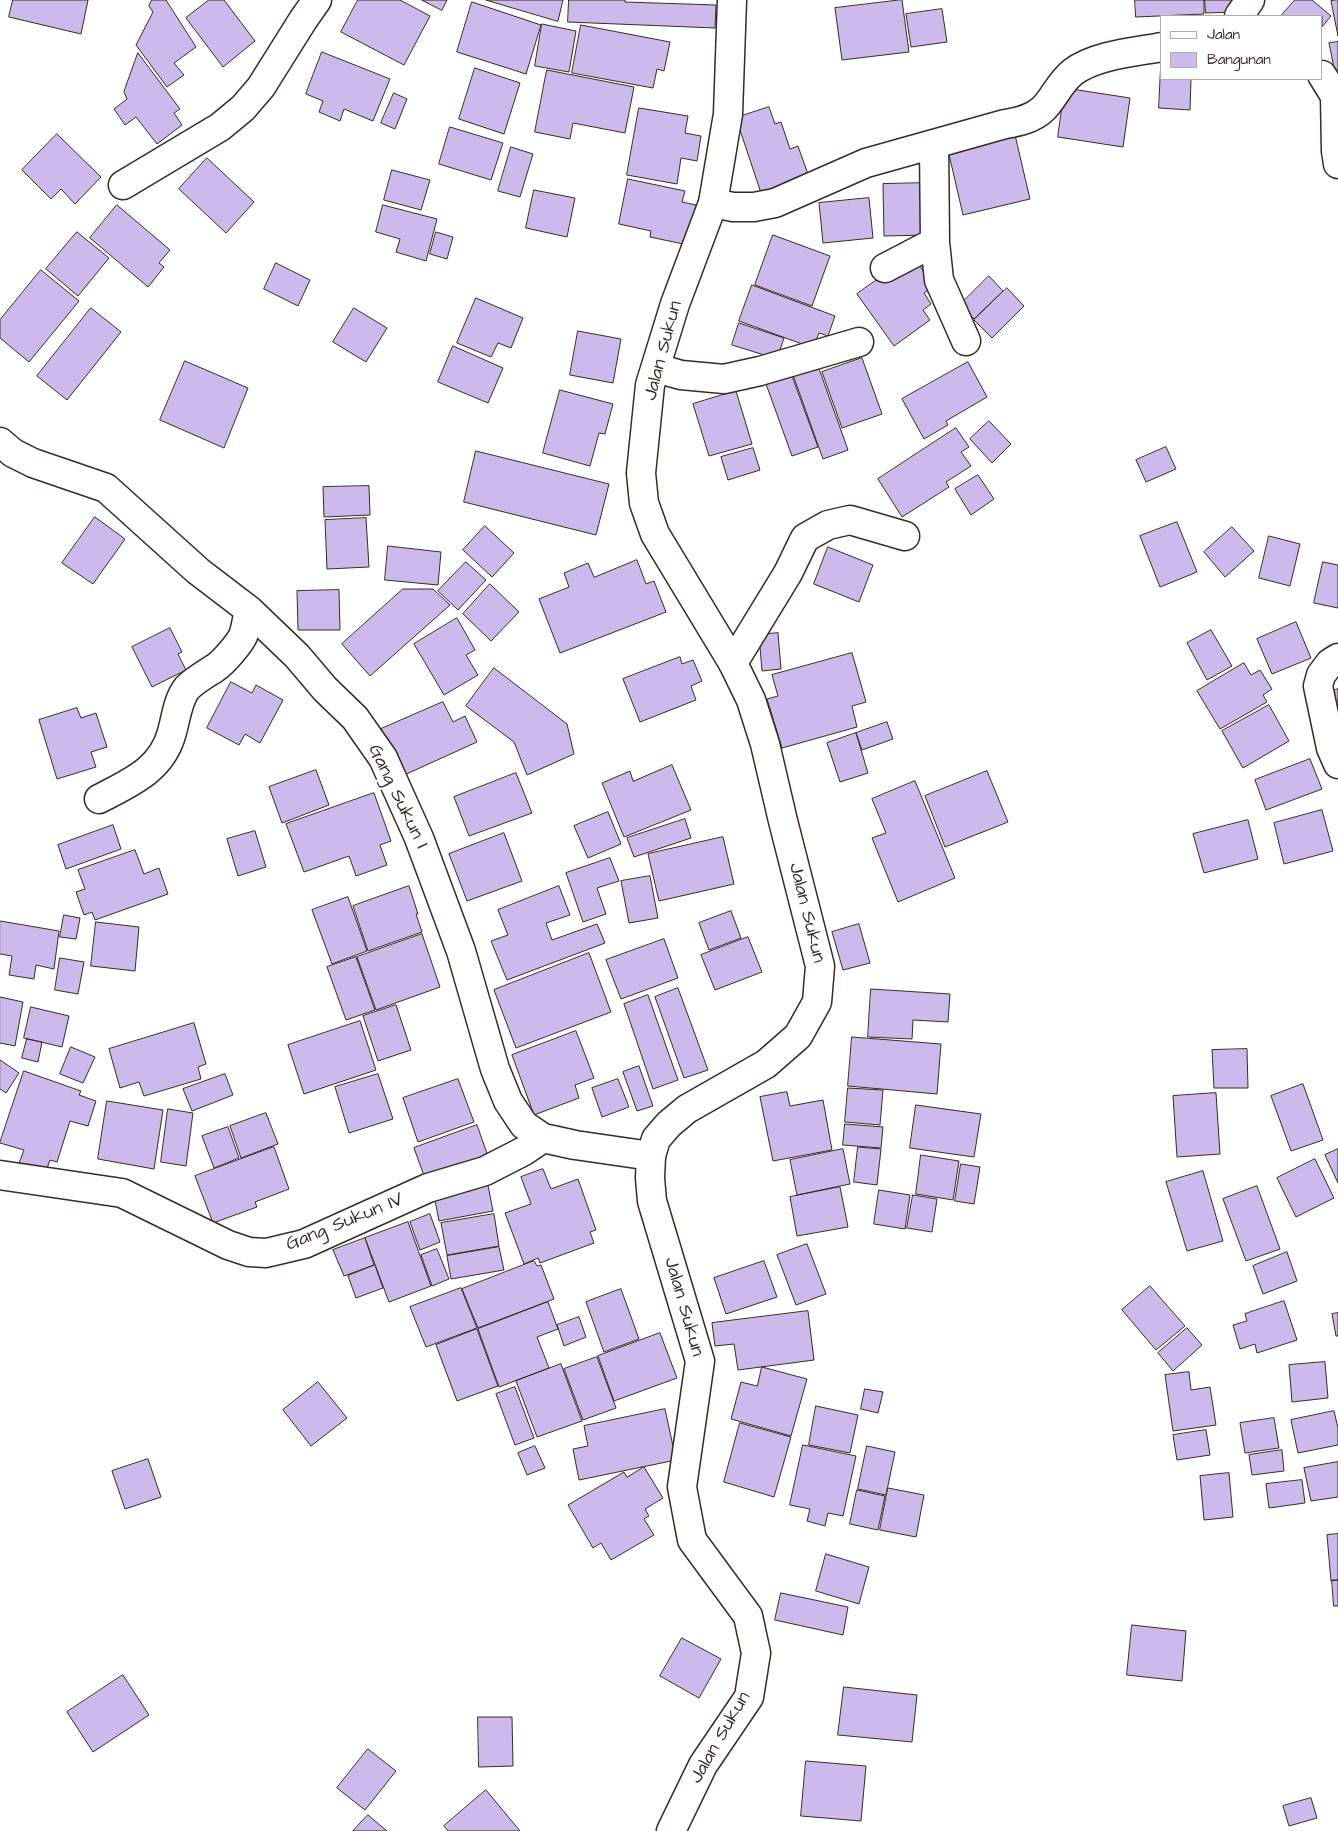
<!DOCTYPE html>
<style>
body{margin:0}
#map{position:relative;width:1338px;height:1831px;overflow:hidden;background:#fff;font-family:"Architects Daughter",sans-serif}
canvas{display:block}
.legend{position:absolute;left:1160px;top:15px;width:162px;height:65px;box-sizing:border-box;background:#fff;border:1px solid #b1aaa5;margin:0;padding:6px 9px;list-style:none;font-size:15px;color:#3b2a1e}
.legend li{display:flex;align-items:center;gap:10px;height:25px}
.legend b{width:25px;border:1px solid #b1aaa5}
</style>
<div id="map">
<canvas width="1338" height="1831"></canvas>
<ul class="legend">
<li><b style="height:6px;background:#fff"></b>Jalan</li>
<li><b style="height:14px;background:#cbbaeb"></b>Bangunan</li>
</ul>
</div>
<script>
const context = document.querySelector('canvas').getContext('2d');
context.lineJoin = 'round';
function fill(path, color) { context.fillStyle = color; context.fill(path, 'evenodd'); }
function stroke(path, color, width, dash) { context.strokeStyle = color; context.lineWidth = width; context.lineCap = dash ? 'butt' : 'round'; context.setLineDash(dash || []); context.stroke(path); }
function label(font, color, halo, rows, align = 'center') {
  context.font = font + ' "Architects Daughter",sans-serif'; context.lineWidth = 4; context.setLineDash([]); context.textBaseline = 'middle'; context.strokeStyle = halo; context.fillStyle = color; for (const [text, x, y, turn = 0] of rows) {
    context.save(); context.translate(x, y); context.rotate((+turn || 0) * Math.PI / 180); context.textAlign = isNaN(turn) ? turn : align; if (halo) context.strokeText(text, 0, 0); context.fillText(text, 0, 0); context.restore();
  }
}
const building = new Path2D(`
 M13 0H88L81 34 9 17Z
 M152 0H166L196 47 174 63 184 75 167 87 136 45 153 12 149 6Z
 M209 0H224L255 41 223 67 186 18Z
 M358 0H400L430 16 404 65 341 32Z
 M422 0H447L442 10Z
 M486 0H563L558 21Z
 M569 0H625V2L716 5 715 28 568 22Z
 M902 0 909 52 842 60 835 8Z
 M1135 0H1204V14L1136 17Z
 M1205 0H1232L1233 12 1206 13Z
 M1295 0H1312L1331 16 1322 27V16H1281Z
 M1338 0V36L1331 1Z
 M472 2 541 25 526 74 457 52Z
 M942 9 947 42 911 47 906 14Z
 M542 24 576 31 569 72 535 66Z
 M581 25 670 42 664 71 657 69 653 88 572 73Z
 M1338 42V83H1337L1329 43Z
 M322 52 390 79 373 121 344 109 340 121 319 112 323 101 306 94Z
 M138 53 180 109 174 113 182 125 157 144 136 117 125 125 114 109 127 99 124 92Z
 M1161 60 1162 79H1191L1190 110 1159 108Z
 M475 68 520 83 504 134 459 119Z
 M547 70 634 87 625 133 573 123 570 139 535 132Z
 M1065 88 1130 98 1123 147 1058 137Z
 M394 93 407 99 395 129 381 123Z
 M769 107 775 124 781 122 790 149 798 146 809 177 763 199 736 118Z
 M639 108 688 116 685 133 701 136 697 161 681 158 677 184 627 175Z
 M450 127 503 143 491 180 439 164Z
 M57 134 101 177 75 204 61 189 51 199 22 170Z
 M1015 135 1030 199 963 215 948 150Z
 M511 147 533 154 520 197 498 191Z
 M207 158 254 202 226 233 179 189Z
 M392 170 430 180 421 210 384 200Z
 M628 179 685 191 682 202 696 205 688 245 650 237 651 231 619 224Z
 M925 183 926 235 884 236 883 184Z
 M534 190 575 198 567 237 526 228Z
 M869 198 873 238 823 243 819 203Z
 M117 205 170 250 159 263 164 267 148 287 90 238Z
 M383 205 437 219 426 261 396 252 400 239 376 232Z
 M77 232 109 258 78 296 46 269Z
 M436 232 453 237 447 259 430 254Z
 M773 235 830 256 812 306 755 285Z
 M912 255 934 286 924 293 931 304 923 310 930 320 894 346 857 294Z
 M276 263 310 280 298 306 264 289Z
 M41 270 79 301 29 362 0 338V320Z
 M989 276 1003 291 974 319 960 305Z
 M752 285 835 316 828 336 819 333 813 348 739 321Z
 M1007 288 1024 306 992 338 974 320Z
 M476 298 523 318 511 348 498 343 491 357 457 343Z
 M91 308 121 332 67 400 37 376Z
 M354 308 387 328 366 362 333 342Z
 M739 323 784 338 777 359 732 345Z
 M578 331 621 339 613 383 570 375Z
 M453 346 503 368 488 403 438 382Z
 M862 358 882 414 842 428 822 372Z
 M185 361 248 388 224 448 160 420Z
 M968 362 987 397 946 421 948 425 924 439 902 399Z
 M818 366 848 450 823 459 793 375Z
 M792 376 818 447 792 456 766 384Z
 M560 390 613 404 605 434 599 433 590 466 543 453Z
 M736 391 752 444 709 456 693 404Z
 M989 421 1011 444 992 463 970 439Z
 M956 428 969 447 961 452 971 466 946 482 949 487 902 517 878 479Z
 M1166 447 1176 469 1146 482 1136 460Z
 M753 448 760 470 728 480 721 457Z
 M476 451 609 484 596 535 464 502Z
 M978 475 994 499 971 515 955 489Z
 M369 486 370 515 324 517 323 487Z
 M95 517 125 539 93 584 62 563Z
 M366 518 369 567 327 569 325 520Z
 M1177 522 1197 572 1160 587 1140 536Z
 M485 526 514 553 492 577 463 550Z
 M1232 527 1254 551 1225 577 1204 552Z
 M1269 536 1300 544 1290 586 1259 578Z
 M388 546 441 552 438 585 385 580Z
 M828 547 873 565 859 602 814 584Z
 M637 560 646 584 654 581 666 612 560 653 539 599 569 587 564 573 588 563 594 577Z
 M466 562 486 580 458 610 438 591Z
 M1323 562 1338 565V608L1314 603Z
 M490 584 519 612 491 641 463 614Z
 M403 589H433L450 605 370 676 342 644Z
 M339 590 340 630H298L297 591Z
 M457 618 475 650 466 655 478 675 444 695 414 644Z
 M1296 622 1311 658 1272 674 1257 639Z
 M170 628 182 652 178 654 186 670 152 687 132 647Z
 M1211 630 1232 666 1207 680 1187 643Z
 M778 633 781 669 762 671 759 635Z
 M852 653 866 702 852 706 857 727 782 748 767 699 778 696 772 675Z
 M680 657 682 664 693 660 702 681 691 686 696 700 640 722 623 679Z
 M1244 663 1251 675 1260 670 1272 689 1263 695 1267 702 1220 729 1197 691Z
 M494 668 567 724 574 754 527 775 514 742 466 706Z
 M231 682 252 693 256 685 283 700 260 743 245 734 239 745 207 728Z
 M1338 689V722L1326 694Z
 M443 702 453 722 465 716 477 742 402 776 381 729Z
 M1269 705 1289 741 1243 768 1222 731Z
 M77 708 81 718 96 713 107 747 91 752 96 767 57 779 39 720Z
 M887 722 893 739 862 750 856 733Z
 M856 733 868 773 840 782 827 743Z
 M1310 759 1322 789 1266 810 1255 780Z
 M672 765 691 810 624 837 602 783 630 771 633 781Z
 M316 770 329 805 282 823 269 787Z
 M987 771 1008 822 945 847 925 796Z
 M516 773 532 813 469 836 454 797Z
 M915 781 955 878 898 902 872 838 886 833 872 799Z
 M374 793 391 841 380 845 387 865 356 876 349 856 304 872 286 824Z
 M1322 810 1333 851 1284 864 1274 823Z
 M608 812 621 844 588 858 574 826Z
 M685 819 691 838 634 857 627 838Z
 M1248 820 1258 859 1204 873 1193 834Z
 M113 825 121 849 66 869 58 845Z
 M255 831 266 867 238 876 227 839Z
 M504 833 522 881 467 901 449 854Z
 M723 837 734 884 659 901 648 854Z
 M135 850 144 874 159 868 168 894 95 920 92 912 84 915 76 892 85 889 78 870Z
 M610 858 619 881 597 888 606 914 583 922 566 873Z
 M650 876 658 918 629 923 621 881Z
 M409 886 418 914H416L422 932 368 951 353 906Z
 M559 886 570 915 546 923 552 940 597 924 605 943 507 980 491 941 508 935 498 910Z
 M348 897 367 951 332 964 312 910Z
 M731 911 741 938 709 950 699 923Z
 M64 915 80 918 76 939 60 937Z
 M0 921 59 931 54 969 36 965 34 979 9 975 12 956 0 954Z
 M96 922 139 927 135 971 91 966Z
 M859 924 870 963 843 970 832 932Z
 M422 934 440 987 376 1010 357 957Z
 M748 937 762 972 715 990 701 955Z
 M664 939 678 978 621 999 606 960Z
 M589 953 611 1012 516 1048 494 990Z
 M356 957 375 1010 346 1020 327 967Z
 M60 958 84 962 78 994 55 990Z
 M678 988 708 1070 684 1078 655 997Z
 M871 989 950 994 948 1022 913 1020 912 1039 868 1037Z
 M648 995 678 1080 653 1089 624 1004Z
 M0 997 23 1002 15 1046 0 1043Z
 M396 1005 411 1050 378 1061 363 1016Z
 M31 1007 69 1016 62 1047 24 1038Z
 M360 1021 376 1070 304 1094 288 1045Z
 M194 1023 206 1064 198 1067 201 1079 144 1096 139 1082 120 1088 109 1049Z
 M576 1031 594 1078 575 1085 579 1098 534 1115 512 1055Z
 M852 1037 941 1044 937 1094 848 1086Z
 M27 1039 42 1042 38 1062 22 1058Z
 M71 1047 95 1057 83 1083 60 1074Z
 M1247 1049 1248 1088H1214L1212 1050Z
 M0 1060 19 1073 6 1093 0 1089Z
 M639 1066 653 1106 637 1111 623 1072Z
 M24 1071 81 1091 79 1095 96 1101 88 1126 70 1121 57 1162 50 1160 46 1171 19 1163 24 1150 0 1143Z
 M225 1074 233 1095 192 1111 183 1089Z
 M378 1074 393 1119 349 1133 335 1087Z
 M458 1079 474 1122 418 1142 403 1098Z
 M618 1079 629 1107 602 1117 592 1088Z
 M1303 1084 1323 1140 1291 1151 1271 1096Z
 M848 1088 883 1090 880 1125 845 1122Z
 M787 1092 790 1106 823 1100 832 1150 773 1161 760 1097Z
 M1216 1093 1220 1154 1177 1157 1173 1096Z
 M107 1101 163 1110 154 1169 98 1159Z
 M916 1105 981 1114 974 1157 910 1148Z
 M168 1109 193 1113 186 1166 161 1162Z
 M266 1113 278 1144 241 1158 230 1126Z
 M845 1124 883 1127 881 1148 843 1145Z
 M477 1125 490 1162 427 1184 414 1148Z
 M228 1127 239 1158 214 1168 202 1136Z
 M274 1147 289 1189 255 1202 257 1207 213 1223 195 1176Z
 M858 1147 881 1149 877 1185 854 1182Z
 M843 1149 850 1184 797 1195 790 1160Z
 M1338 1149V1183L1325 1155Z
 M921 1155 959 1161 953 1200 916 1194Z
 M1315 1159 1334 1198 1296 1217 1277 1178Z
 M961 1164 980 1167 974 1204 955 1201Z
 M543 1169 551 1189 578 1179 596 1230 590 1232 594 1243 540 1263 538 1258 524 1264 505 1213 531 1204 521 1177Z
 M1203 1171 1223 1241 1187 1251 1166 1182Z
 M487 1180 493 1211 439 1221 433 1190Z
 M1257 1186 1280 1249 1246 1261 1223 1199Z
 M840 1187 848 1227 797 1236 790 1197Z
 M879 1190 910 1195 905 1229 874 1224Z
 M913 1195 937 1199 932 1232 907 1228Z
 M430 1214 440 1242 420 1250 410 1222Z
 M494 1214 499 1246 447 1255 441 1223Z
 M408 1222 431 1286 389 1302 365 1238Z
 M365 1238 374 1265 344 1276 333 1250Z
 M807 1244 826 1294 796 1305 777 1255Z
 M499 1247 504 1270 451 1279 447 1256Z
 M437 1249 449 1279 432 1286 421 1255Z
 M1287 1252 1297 1281 1263 1294 1253 1266Z
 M534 1261 537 1266 541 1265 554 1299 478 1328 462 1289Z
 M764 1261 777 1297 726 1314 714 1278Z
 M375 1265 383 1288 356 1298 348 1276Z
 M1150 1286 1185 1326 1156 1350 1122 1310Z
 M461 1288 477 1328 426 1347 410 1307Z
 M621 1289 639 1339 604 1352 586 1302Z
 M1284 1301 1297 1340 1257 1353 1255 1344 1240 1349 1233 1325 1247 1321 1245 1314Z
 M548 1302 558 1329 537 1337 549 1368 499 1387 478 1329Z
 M808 1311 814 1360 738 1370 734 1344 715 1346 712 1323Z
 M1338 1313V1336H1336L1332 1314Z
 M579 1317 586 1337 564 1346 557 1325Z
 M1187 1328 1202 1345 1173 1371 1158 1353Z
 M477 1329 498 1386 457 1401 436 1345Z
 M660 1333 677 1378 614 1401 598 1356Z
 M597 1357 616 1408 583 1420 564 1369Z
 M1325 1362 1328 1398 1292 1402 1289 1365Z
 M561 1364 582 1421 537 1437 516 1381Z
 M762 1367 807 1379 791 1436 731 1419 741 1382 757 1386Z
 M1189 1372 1191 1390 1210 1387 1216 1425 1173 1431 1165 1375Z
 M318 1382 347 1418 311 1446 283 1410Z
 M515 1387 534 1438 515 1445 496 1394Z
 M865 1389 883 1392 878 1413 861 1409Z
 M816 1406 858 1415 850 1453 809 1445Z
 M665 1409 676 1460 579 1480 573 1449 588 1446 584 1426Z
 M1334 1411 1338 1428V1445L1298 1453 1291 1420Z
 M1274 1418 1279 1448 1245 1453 1240 1423Z
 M740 1423 791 1437 774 1497 724 1482Z
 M1206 1430 1210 1455 1177 1460 1173 1435Z
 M803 1445 856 1456 843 1516 828 1513 825 1526 807 1521 810 1509 790 1505Z
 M535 1446 545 1468 527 1475 518 1453Z
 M867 1446 895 1452 886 1495 858 1489Z
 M1282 1450 1284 1471 1252 1475 1249 1455Z
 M148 1459 161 1497 125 1509 112 1471Z
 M1338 1462V1497L1311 1501 1304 1468Z
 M644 1467 663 1498 645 1509 649 1516 644 1519 654 1535 611 1560 601 1543 593 1548 568 1505 624 1472 627 1477Z
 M1229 1473 1233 1517 1204 1520 1200 1476Z
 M1302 1480 1305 1503 1269 1508 1266 1484Z
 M888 1488 924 1495 916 1537 880 1530Z
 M857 1490 885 1496 878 1530 850 1524Z
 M1338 1534V1580L1331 1581 1327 1535Z
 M826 1554 869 1567 859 1604 816 1591Z
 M1332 1580H1338V1606H1334Z
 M781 1593 848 1607 843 1635 775 1620Z
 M1132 1625 1186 1631 1182 1681 1127 1675Z
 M682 1638 721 1659 699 1698 660 1676Z
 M123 1675 149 1715 93 1752 67 1712Z
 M844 1687 917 1695 912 1742 838 1735Z
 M478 1717H512L513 1766 479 1767Z
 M368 1749 396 1771 365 1810 337 1788Z
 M806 1761 866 1766 861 1821 801 1816Z
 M486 1790 520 1831H448L444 1826Z
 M1311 1798 1317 1818 1289 1826 1283 1806Z
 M368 1815 387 1831H353Z`);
fill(building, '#cbbaeb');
stroke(building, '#3b2a1e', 1);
const street = new Path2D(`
 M1239 16 1250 0
 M1322 75 1335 96 1336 151 1338 164
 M934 144 935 242 939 280 966 341
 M123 185 220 127 243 108 261 87 303 20 317 0
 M713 203 733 207H754L775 203 866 163 1005 124C1018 122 1033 119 1044 108 1054 98 1060 82 1073 72 1095 55 1135 52 1162 47
 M885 268 935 242
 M656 368 681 375 724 379 760 371 859 342
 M0 442 13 453 33 463 106 488 198 571 249 610 297 656 325 689 355 718 383 758 419 838 461 951 495 1069 508 1101 524 1125 543 1138 575 1145 651 1156
 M1338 658 1330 663 1321 675 1318 686 1331 748 1338 764
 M733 663 788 573 805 538 828 525 850 520 905 536
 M99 799C131 782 162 770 172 732 176 718 178 699 187 688 195 680 206 674 215 668 223 663 239 644 243 636 246 628 247 618 249 610
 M0 1175 122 1193 228 1245 249 1252 266 1253 304 1244 428 1188 485 1171 524 1151 543 1138`);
const secondary = new Path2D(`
 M671 1831 703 1765 749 1697 756 1653 748 1616 692 1540 682 1487 700 1361 652 1201 650 1178 651 1156 656 1139 669 1124 687 1109 766 1064 798 1036 817 1002 820 966 783 821 765 744 751 700 733 663 655 534 644 503 641 473 650 385 675 304 713 203 728 114 732 0`);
stroke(street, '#3b2a1e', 31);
stroke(secondary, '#3b2a1e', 31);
stroke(street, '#fff', 28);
stroke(secondary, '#fff', 28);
label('19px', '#3b2a1e', '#fff', [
 ["Jalan Sukun",664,351,-75],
 ["Gang Sukun I",397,797,64],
 ["Jalan Sukun",806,913,76],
 ["Gang Sukun IV",345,1223,-22],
 ["Jalan Sukun",683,1307,74],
 ["Jalan Sukun",721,1738,-60]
]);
</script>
